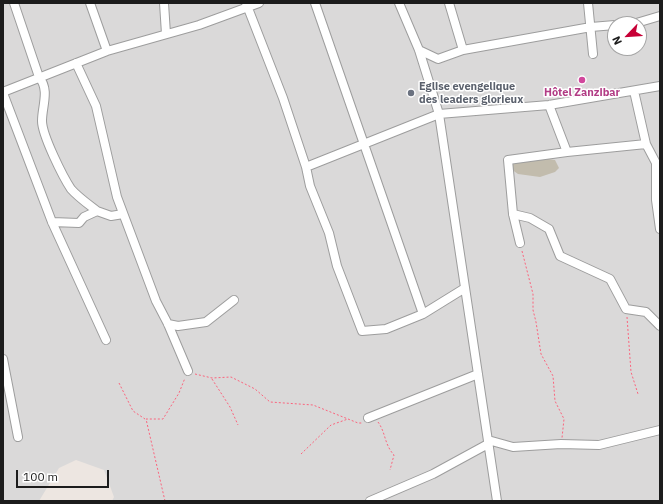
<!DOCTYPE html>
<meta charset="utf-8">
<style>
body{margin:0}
#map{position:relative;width:663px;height:504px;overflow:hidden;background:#ede6e1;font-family:"IBM Plex Sans",sans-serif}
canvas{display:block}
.frame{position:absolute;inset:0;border:4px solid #1c1c1c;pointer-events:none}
.north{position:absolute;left:607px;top:16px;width:40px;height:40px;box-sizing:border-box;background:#fff;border:1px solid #a4a4a4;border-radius:50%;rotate:245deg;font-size:11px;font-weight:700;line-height:16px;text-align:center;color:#1c1c1c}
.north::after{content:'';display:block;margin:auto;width:14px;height:18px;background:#c70036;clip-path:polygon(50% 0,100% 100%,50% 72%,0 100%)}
.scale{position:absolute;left:16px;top:470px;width:93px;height:18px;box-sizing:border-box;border:2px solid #1c1c1c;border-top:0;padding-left:5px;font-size:12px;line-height:14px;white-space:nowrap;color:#1c1c1c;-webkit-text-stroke:3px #fff;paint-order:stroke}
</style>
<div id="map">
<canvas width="663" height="504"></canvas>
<div class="frame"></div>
<div class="north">N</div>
<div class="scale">100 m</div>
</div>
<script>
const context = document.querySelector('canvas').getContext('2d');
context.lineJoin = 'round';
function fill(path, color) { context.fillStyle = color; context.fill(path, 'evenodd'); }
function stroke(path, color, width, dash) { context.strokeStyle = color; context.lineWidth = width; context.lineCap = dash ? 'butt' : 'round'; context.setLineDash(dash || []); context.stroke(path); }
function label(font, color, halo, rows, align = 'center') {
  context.font = font + ' "IBM Plex Sans",sans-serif'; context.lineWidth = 3; context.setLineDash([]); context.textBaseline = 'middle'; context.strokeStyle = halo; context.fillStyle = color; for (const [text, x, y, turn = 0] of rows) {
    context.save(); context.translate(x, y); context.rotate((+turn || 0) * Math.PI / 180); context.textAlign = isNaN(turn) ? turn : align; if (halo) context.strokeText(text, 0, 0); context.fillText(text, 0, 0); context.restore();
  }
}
fill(new Path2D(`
 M3 3H660V501H112L114 497 104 470 76 460 59 468 39 501H3ZM615 24H639V48H615Z`), '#dad9d9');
fill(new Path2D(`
 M548 159 555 160 559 168 555 172 540 177 518 174 511 169 510 164Z`), '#c2bcad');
const minor = new Path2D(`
 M14 3 39 77C50 90 42 106 42 121 42 135 63 177 71 189 78 197 88 204 97 211
 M90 3 107 51
 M164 3 166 34
 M246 3 283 98 306 167 310 186 329 233 337 266 362 331 386 329 423 314 465 288
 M315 3 423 314
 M399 3 419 50 439 114 497 501
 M449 3 463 50
 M588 3 593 54
 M633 24 660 16
 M419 50 438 59 463 50 591 27 615 25
 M76 63 96 106 117 197 156 301 168 324 188 371
 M634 91 646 144
 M3 92 107 51 199 25 259 3
 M3 93 52 222 106 340
 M549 105 567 152 646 144 656 163V200L660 229
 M306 167 439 114 549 105 660 86
 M513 214 530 218 549 229 560 256 610 279 626 309 646 312 660 326
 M52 222 79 223 84 217 97 211 111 216 123 214
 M520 243 513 214 508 160 567 152
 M168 324 178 326 206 322 234 300
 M3 359 18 437
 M368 418 478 374
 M488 440 513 447 561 444 599 445 660 430
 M370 501 433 474 488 444`);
stroke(minor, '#9d9d9d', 10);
stroke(new Path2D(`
 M522 251 533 294V310L536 322 541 354 553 376 555 401 564 419 562 438
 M627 317 631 372 638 394
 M195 374 212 378 231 377 255 389 270 402 313 405 358 423H363
 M212 379 230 407 238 425
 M119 383 133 411 145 419
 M378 422C386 433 384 444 394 455L390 470
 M301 454 331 425 348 419
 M165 501 146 419H163L179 393 185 378`), '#fb647d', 1, [2, 2]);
stroke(minor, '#fff', 8);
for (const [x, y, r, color] of [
 [582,80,4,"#d1479c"],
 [411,93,4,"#6b7280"]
]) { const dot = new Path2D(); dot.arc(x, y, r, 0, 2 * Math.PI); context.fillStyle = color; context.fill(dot); stroke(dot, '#fff', 1.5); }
label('bold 11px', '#5b616d', '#fff', [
 ["Eglise evengelique",419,87],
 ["des leaders glorieux",419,100]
], 'left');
label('bold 11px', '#b23c85', '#fff', [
 ["Hôtel Zanzibar",582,93]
]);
</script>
